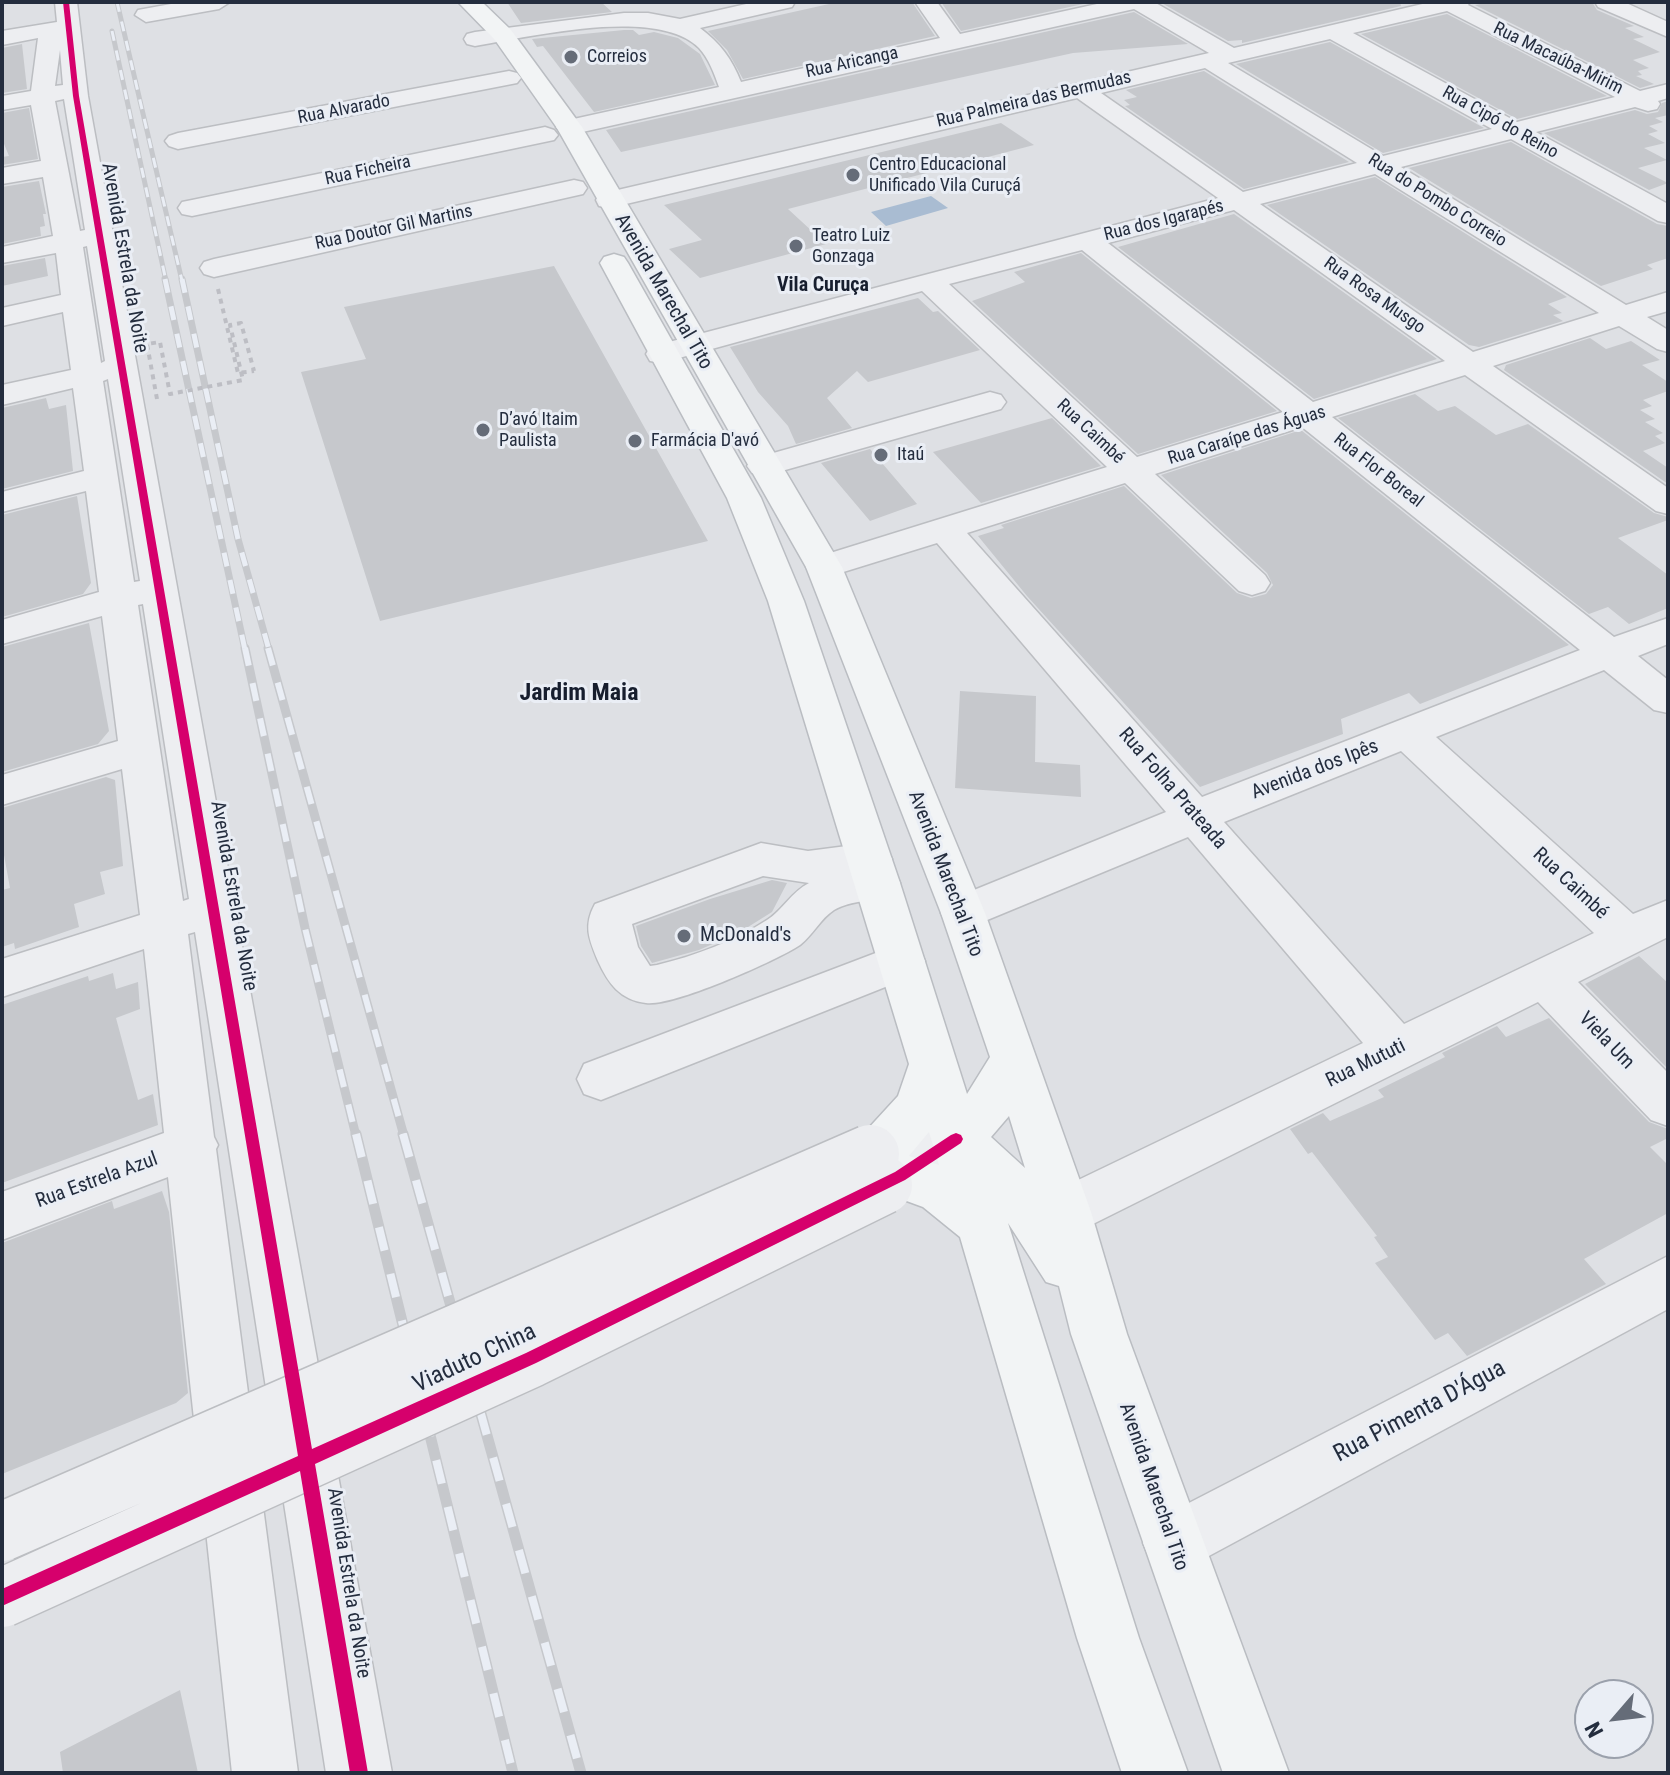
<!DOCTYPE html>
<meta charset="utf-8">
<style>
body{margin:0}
#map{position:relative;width:1670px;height:1775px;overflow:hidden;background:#dee0e4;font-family:"Roboto Condensed",sans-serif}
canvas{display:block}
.frame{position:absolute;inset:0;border:4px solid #242d3e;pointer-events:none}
.north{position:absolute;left:1574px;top:1679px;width:80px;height:80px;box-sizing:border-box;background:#eaeef5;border:2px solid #9ba1ac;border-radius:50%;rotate:242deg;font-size:22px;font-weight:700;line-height:32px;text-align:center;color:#242d3e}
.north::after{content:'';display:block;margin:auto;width:28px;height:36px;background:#656c78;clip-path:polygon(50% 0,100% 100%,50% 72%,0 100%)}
</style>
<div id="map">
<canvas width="1670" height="1775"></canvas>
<div class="frame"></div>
<div class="north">N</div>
</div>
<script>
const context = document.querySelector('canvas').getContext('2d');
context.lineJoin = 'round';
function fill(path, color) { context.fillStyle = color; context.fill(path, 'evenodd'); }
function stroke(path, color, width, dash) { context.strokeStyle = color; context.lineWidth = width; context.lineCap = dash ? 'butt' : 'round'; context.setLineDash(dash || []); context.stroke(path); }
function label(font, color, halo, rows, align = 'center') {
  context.font = font + ' "Roboto Condensed",sans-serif'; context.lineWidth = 6; context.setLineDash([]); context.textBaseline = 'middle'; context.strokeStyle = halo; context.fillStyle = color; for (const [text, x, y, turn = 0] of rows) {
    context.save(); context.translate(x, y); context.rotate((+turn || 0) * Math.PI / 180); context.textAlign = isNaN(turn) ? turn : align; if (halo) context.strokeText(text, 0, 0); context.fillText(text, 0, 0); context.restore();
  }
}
fill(new Path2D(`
 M931 196 948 208 886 226 871 212Z`), '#a9bcd2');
fill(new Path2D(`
 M507 2H601L612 12 521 23Z
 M838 2H912L935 36 743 79 727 50 708 31Z
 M941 2H1092L961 31Z
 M1160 2H1400L1401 6 1242 43V40L1228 41Z
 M1490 2H1592L1597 10 1634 26 1625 28 1644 37 1633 39 1660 52 1633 60 1649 68 1638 71 1642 75 1636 76 1654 84 1640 88 1475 5Z
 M1134 12 1188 44 1073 53 621 152 606 130Z
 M1447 14 1607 96 1517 119 1361 34Z
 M624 30H633L639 35 654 32 678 38 700 54 715 85 594 112 543 46 537 47 532 39Z
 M1330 42 1484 128 1383 153 1236 64Z
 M22 44 27 89 2 93V48Z
 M1204 71 1349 162 1244 189 1125 106 1130 105 1124 100 1137 97 1126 90Z
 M1668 101V115L1655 118 1663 122 1649 126 1658 131 1648 134 1665 143 1644 148 1667 160 1638 168 1668 183 1649 190 1544 133 1635 110 1647 114 1658 112 1662 103Z
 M29 108 38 159 2 165V157L9 156 2 139V113Z
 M1001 123 1034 145 788 209 826 244 700 278 669 249 702 240 664 205Z
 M1511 142 1657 224 1668 226V258L1647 265 1653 269 1601 286 1409 168Z
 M1375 177 1567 297 1548 304 1562 313 1553 315 1563 321 1479 347 1469 345 1267 205Z
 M39 181 46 214H43L45 226 40 227 41 236 2 244V187Z
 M1234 214 1437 359 1314 399 1118 247Z
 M1081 253 1277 411 1138 454 972 301 1025 282 1014 272Z
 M45 258 48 276 2 286V266Z
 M554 266 708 541 380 621 301 372 366 359 344 307Z
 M918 298 933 312 938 311 980 350 868 382 857 371 827 398 852 428 796 444 788 426 758 392 730 347Z
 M1590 338 1606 349 1631 341 1660 360 1642 365 1668 382V391L1643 400 1652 406 1640 410 1655 419 1645 422 1663 433 1655 436 1665 443 1643 451 1668 468V484L1504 370 1506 365Z
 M1415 394 1438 411 1455 406 1496 435 1528 424 1654 513 1668 517V520L1618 538 1668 575V608L1629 624 1608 607 1589 614 1338 418Z
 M46 398 49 409 66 405 73 471 2 489V408Z
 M1052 418 1101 466 981 503 933 452Z
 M1301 430 1569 645 1420 704 1409 693 1341 719 1343 734 1200 787 1027 596 978 536 1004 528 1001 525 1124 486 1237 593 1251 598 1266 594 1273 585 1267 573 1161 475Z
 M870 449 917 504 870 521 821 463Z
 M77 496 91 583 83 594 2 617V515Z
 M89 623 109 731 98 744 2 772V647Z
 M960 691 1036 696 1035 762 1080 765 1081 797 955 788Z
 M106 777 115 780 123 866 100 872 105 894 74 904 79 927 15 949 14 943 2 947V890L10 888 2 844V808Z
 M772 880 787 883 772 912 740 932 699 950 652 963 641 946 636 926 710 899Z
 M1639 956 1668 983V1069L1585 984Z
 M113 973 116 989 138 982 140 1009 116 1018 138 1100 153 1094 158 1125 2 1183V1005L88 976 89 981Z
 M1549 1018 1649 1122 1668 1129V1138L1650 1147 1668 1165V1213L1584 1259 1606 1284 1467 1356 1448 1333 1435 1340 1375 1263 1388 1257 1374 1237 1377 1236 1312 1152 1308 1154 1290 1129 1323 1113 1330 1121 1384 1097 1378 1090 1445 1057 1442 1053 1497 1026 1506 1037Z
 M162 1191 169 1212 188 1393 176 1403 2 1474V1243L112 1201 114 1209Z
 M180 1690 198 1773H63L60 1752Z`), '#c6c8cc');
const minor = new Path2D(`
 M55 2H77L88 96 392 1773H326L195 932 188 934 214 1137 218 1145 216 1149 298 1773H232L168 1177 2 1240V1192L164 1133 144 949 2 997V959L140 915 122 769 2 805V775L118 741 102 616 2 644V620L99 592 86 491 2 512V492L84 471 73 388 2 405V385L71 370 63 312 2 326V308L61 295 56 253 2 263V247L53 236 43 177 2 184V168L41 161 31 105 2 110V96L31 91 38 38 2 45V31L57 22ZM60 50 63 85 55 86ZM64 99 85 230 80 231 55 101ZM87 246 105 361 101 363 83 247ZM108 379 140 581 134 582 103 381ZM143 604 189 899 183 901 138 605Z
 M182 2H230L219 9 146 22 135 15 138 10Z
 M755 2H795L792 7 700 28C720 43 732 59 741 82L940 38 915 2H937L960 34 1106 2H1154L1234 48 1431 2H1470L1468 5 1640 91 1668 84V98L1658 101 1660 104 1657 109 1648 111 1635 107 1536 132 1668 204V223L1658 221 1511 139 1401 167 1626 305 1668 292V311L1647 317 1668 330V352L1657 349 1619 326 1493 366 1668 488V514L1656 511 1465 375 1332 417 1614 637 1668 618V644L1638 656 1668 680V713L1654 710 1604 670 1436 737 1633 914 1668 900V937L1578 982 1668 1073V1126L1651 1120 1538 1002 1083 1229 1065 1236 1047 1229 1039 1212 1047 1195 1363 1043 1188 837 963 930 947 925 941 913 947 901 1166 812 937 543 824 578 811 575 806 567 811 559 1107 467 922 291 661 363 650 361 646 354 650 347 1218 198 1077 98 609 208 599 206 596 200 599 194 609 192 1209 53 1134 9 569 135 560 132 556 127 560 122 719 87C714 73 709 59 699 48 657 6 530 37 475 46L467 44 464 39 467 34 475 32 624 13H648L680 19ZM1447 11 1615 97 1517 122 1353 33ZM1330 39 1492 129 1383 156 1228 63ZM1205 68 1357 163 1243 192 1101 93ZM1375 174 1599 313 1473 352 1260 204ZM1234 210 1445 361 1313 402 1108 243ZM1082 250 1283 412 1137 457 949 284ZM1302 427 1580 650 1202 797 967 533 1125 483 1239 591 1252 595 1265 591 1270 583 1265 575 1155 474ZM1401 751 1594 933 1404 1024 1224 822Z
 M1595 2H1624L1668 22V37L1598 7Z
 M509 71 517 73 521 78 517 83 178 149 169 146 165 141 169 136 178 133Z
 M545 127 554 130 558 135 554 140 192 216 182 214 178 208 182 202 192 200Z
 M574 180 583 182 587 188 583 194 214 277 204 274 200 268 204 262 214 259Z
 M990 392 1001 395 1006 402 1001 409 764 476 752 473 747 466 752 459Z
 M761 843 808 851 870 843 885 847 892 859 886 869 894 871 900 883 894 895C875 901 851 900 834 910 820 919 813 935 800 945 776 961 672 1007 646 1003 620 1000 608 983 598 961 589 939 583 926 595 904ZM763 876 809 883C791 892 783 910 767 920 735 941 694 956 657 965L650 966 638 947 632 924Z
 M902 943 918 948 925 961 918 974 601 1100 584 1094 577 1079 584 1064Z
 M956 1117 974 1123 981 1139C965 1173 917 1195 883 1208L865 1201 857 1185 865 1169 905 1147 938 1123Z
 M1668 1256V1309L1194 1564 1173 1573 1152 1564 1143 1543 1152 1522Z`);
const major = new Path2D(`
 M458 2H482L511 30 582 127 842 567 985 913 1091 1212 1127 1334 1289 1773H1223L1071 1334 1059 1286 1046 1282 1008 1223 1139 1638 1188 1773H1122L1077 1638 960 1237 923 1207 882 1192 874 1176 878 1168 865 1164 858 1148 865 1132 898 1096 909 1064 768 601 727 498 600 263 604 257 614 254 624 257 628 263 761 498 804 601 900 883 967 1094 990 1057 941 913 806 567 557 128 495 40ZM1009 1116 1025 1168 991 1137ZM929 1132 939 1165 909 1156Z`);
stroke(minor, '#bcbec2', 3);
stroke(major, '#babdc2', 3);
stroke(new Path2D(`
 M218 289 238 373 254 371`), '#bdbec4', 4, [5, 5]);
fill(minor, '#edeef1');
fill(major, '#f2f4f5');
const railFar3 = new Path2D(`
 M117 2 182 281
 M112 31 166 281`);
const railFar2 = new Path2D(`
 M165 279 245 650
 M182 279 238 539 269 650`);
const railFar1 = new Path2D(`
 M245 648 305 928 356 1136
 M268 648 404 1136`);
const rail = new Path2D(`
 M356 1134 513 1773
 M403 1134 581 1773`);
stroke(railFar3, '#c6c8cc', 5);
stroke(railFar2, '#c6c8cc', 7);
stroke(railFar1, '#c6c8cc', 9);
stroke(rail, '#c6c8cc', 11);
stroke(railFar3, '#eaeef5', 3, [10]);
stroke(railFar2, '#eaeef5', 5, [14]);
stroke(railFar1, '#eaeef5', 6, [18]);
stroke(rail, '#eaeef5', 8, [24]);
const minorBridge = new Path2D(`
 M2 1532 870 1154
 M2 1598 531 1358 883 1185`);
stroke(minorBridge, '#bcbec2', 61, []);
stroke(new Path2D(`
 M157 399 147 344 160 342 170 394 243 380 230 325 241 323 254 371`), '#bdbec4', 4, [5, 5]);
stroke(minorBridge, '#edeef1', 58);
fill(new Path2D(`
 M63 2H69L79 96 312 1449 526 1353 895 1172 951 1135 956 1133 961 1135 963 1139 961 1143 905 1180 536 1363 315 1464 368 1773H350L300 1471 2 1606V1589L298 1456 73 96Z`), '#d6006c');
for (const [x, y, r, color] of [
 [571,57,8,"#656c78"],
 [853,175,8,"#656c78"],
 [796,246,8,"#656c78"],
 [483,430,8,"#656c78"],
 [635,441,8,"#656c78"],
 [881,455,8,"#656c78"],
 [684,936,8,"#656c78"]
]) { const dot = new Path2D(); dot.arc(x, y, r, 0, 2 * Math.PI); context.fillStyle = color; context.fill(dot); stroke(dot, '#eaeef5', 3); }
label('18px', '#242d3e', '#eaeef5', [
 ["Correios",587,57],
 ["Centro Educacional",869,165],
 ["Unificado Vila Curuçá",869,186],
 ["Teatro Luiz",812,236],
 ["Gonzaga",812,257],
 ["D’avó Itaim",499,420],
 ["Paulista",499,441],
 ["Farmácia D'avó",651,441],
 ["Itaú",897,455]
], 'left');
label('18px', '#242d3e', '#eaeef5', [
 ["Rua Macaúba-Mirim",1558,59,26],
 ["Rua Aricanga",852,63,-12],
 ["Rua Palmeira das Bermudas",1034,100,-13],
 ["Rua Alvarado",344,110,-11],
 ["Rua Cipó do Reino",1500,123,29],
 ["Rua Ficheira",368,171,-12],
 ["Rua do Pombo Correio",1437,201,32],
 ["Rua dos Igarapés",1164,221,-14],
 ["Rua Doutor Gil Martins",394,228,-12],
 ["Rua Rosa Musgo",1374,296,35],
 ["Rua Caimbé",1090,432,43],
 ["Rua Caraípe das Águas",1247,436,-17],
 ["Rua Flor Boreal",1378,471,38]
]);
label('20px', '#242d3e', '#eaeef5', [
 ["Avenida Estrela da Noite",124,258,80],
 ["Avenida Marechal Tito",663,292,60],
 ["Avenida dos Ipês",1315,770,-21],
 ["Rua Folha Prateada",1172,789,49],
 ["Avenida Marechal Tito",945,874,69],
 ["Rua Caimbé",1570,884,43],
 ["Avenida Estrela da Noite",233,896,80],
 ["Viela Um",1606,1041,46],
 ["Rua Mututi",1366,1064,-26],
 ["Rua Estrela Azul",97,1181,-20],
 ["Avenida Marechal Tito",1153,1487,71],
 ["Avenida Estrela da Noite",348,1583,81]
]);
label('bold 20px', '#171e2e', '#eaeef5', [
 ["Vila Curuça",823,286]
]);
label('20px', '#242d3e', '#eaeef5', [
 ["McDonald's",700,936]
], 'left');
label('bold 24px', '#171e2e', '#eaeef5', [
 ["Jardim Maia",579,694]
]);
label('24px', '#242d3e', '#eaeef5', [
 ["Viaduto China",475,1359,-25],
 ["Rua Pimenta D'Água",1420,1412,-28]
]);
</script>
